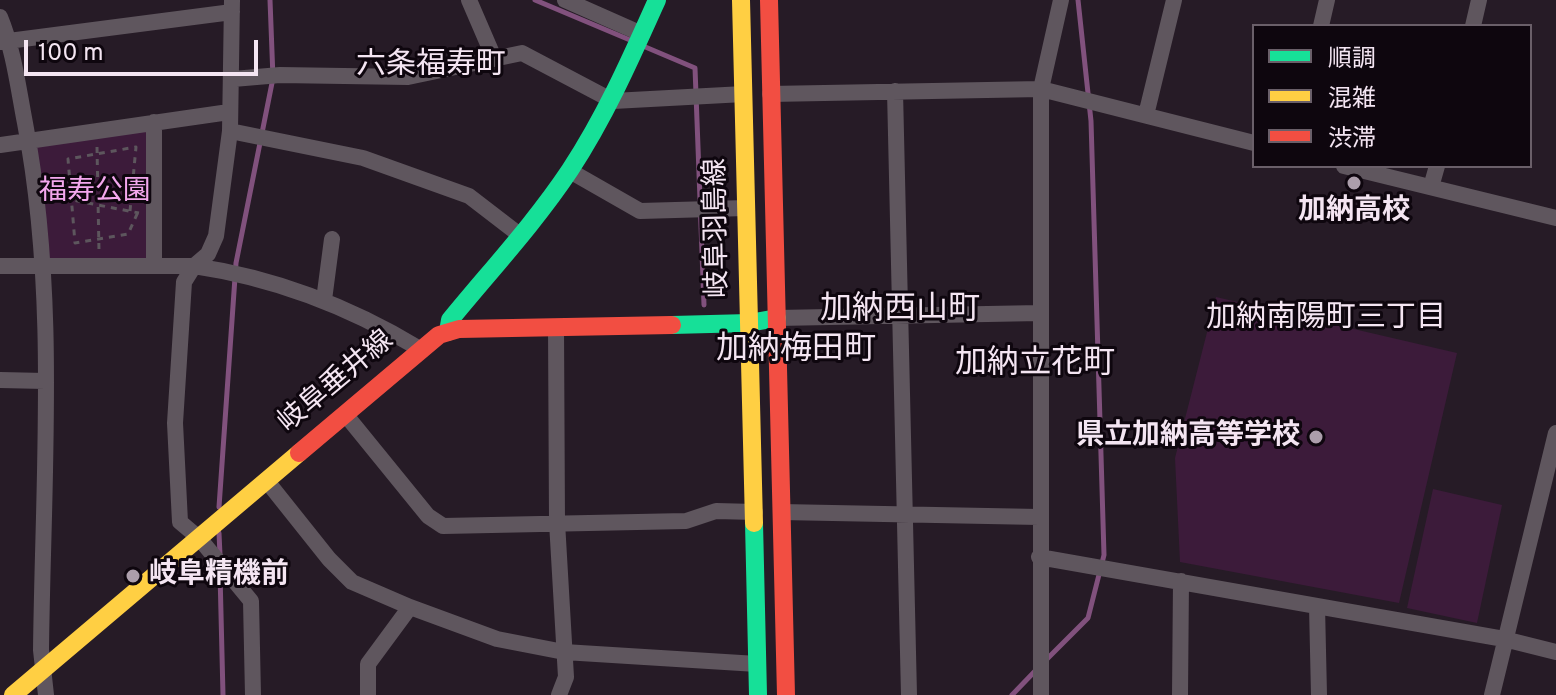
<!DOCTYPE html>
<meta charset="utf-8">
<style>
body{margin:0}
#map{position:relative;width:1556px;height:695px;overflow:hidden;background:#261b26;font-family:Overpass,"Noto Sans JP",sans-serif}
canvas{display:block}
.legend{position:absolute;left:1252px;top:24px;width:280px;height:144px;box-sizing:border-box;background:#0e060e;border:2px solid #6a5f69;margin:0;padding:10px 14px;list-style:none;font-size:24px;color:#f4e5f2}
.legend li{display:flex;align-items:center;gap:16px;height:40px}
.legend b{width:40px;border:2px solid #6a5f69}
.scale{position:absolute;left:24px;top:40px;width:234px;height:36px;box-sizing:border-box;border:4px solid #f4e5f2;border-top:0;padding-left:10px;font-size:24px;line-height:28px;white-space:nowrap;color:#f4e5f2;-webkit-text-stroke:6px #0e060e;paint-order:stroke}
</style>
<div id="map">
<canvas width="1556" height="695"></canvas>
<ul class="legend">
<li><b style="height:10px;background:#16e098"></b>順調</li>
<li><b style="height:10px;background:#ffcf43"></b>混雑</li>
<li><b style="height:10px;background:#f24e42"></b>渋滞</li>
</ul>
<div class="scale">100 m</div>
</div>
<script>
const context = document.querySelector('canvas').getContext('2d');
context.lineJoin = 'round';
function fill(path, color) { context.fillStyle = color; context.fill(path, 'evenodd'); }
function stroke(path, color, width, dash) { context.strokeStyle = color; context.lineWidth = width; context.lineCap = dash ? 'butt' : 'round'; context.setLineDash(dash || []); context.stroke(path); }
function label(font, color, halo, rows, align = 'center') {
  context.font = font + ' Overpass,"Noto Sans JP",sans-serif'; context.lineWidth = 6; context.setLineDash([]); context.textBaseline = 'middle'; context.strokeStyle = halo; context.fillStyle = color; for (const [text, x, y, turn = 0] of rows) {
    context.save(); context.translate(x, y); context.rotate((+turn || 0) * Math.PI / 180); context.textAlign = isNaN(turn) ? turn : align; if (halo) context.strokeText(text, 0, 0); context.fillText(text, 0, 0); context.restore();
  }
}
fill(new Path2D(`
 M151 125 152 263 47 264 32 144Z
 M1216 297 1457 353 1399 603 1180 562 1175 458Z
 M1433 489 1502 505 1477 623 1407 608Z`), '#3c1b3a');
stroke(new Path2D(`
 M535 0 630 40
 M643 46 695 68 704 305
 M219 507 236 263 273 78 270 0
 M219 533 220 555
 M220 573 223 695
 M1044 662 1088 618 1104 555 1091 121 1078 0
 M1012 695 1037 669`), '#81517d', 5);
stroke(new Path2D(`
 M97 147 99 251
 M52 196 139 213
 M130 211 136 147 68 159 75 243 128 234 138 212`), '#5d565d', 3, [6, 6]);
stroke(new Path2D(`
 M232 0 230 131 216 236 208 254 194 266 184 282 175 423 180 522 199 538 251 601 253 695
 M469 0 494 58
 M565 0 642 34
 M0 17C14 51 18 87 25 123 58 296 43 474 41 650L46 695
 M1321 26 1327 0
 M1473 26 1479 0
 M0 42 232 12
 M233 79 280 75 408 77 522 53 613 101 744 94
 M895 91 909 695
 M770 94 1041 89 1254 143
 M1146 115 1174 0
 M154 122V265
 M230 131 363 158 469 196 521 236
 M0 145 229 112
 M1344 166 1556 218
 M570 171 640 211 746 208
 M1431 187 1437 166
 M0 266H194C276 278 350 307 420 349
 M324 300 332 239
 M777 318 1040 313
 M556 327 557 522 566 677 559 695
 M0 380 45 381
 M345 414 428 516 443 526 686 521 716 511 755 512
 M266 480 329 559 352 582 410 607 497 639 564 652 757 664
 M781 512 1039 517
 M1039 557 1504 639 1556 652
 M1317 606 1319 695
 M368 695V664L410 607
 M1041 695V89L1061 0
 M1180 695 1181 581
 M1492 695 1556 433`), '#5f565e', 16);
stroke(new Path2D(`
 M672 325 749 323 777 318
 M448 332 450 320C490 271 534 224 570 170 605 117 631 58 657 0
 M754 523 758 695`), '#16e098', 18);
stroke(new Path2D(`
 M741 0 754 523
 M13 695 299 453`), '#ffcf43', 18);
stroke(new Path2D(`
 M769 0 786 695
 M299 453 439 335 459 329 672 325`), '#f24e42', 18);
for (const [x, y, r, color] of [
 [1354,183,8,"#ac9eab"],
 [1316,437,8,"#ac9eab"],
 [133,576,8,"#ac9eab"]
]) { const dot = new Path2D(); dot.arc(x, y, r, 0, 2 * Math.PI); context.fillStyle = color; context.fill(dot); stroke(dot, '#0e060e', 3); }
label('28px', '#f3a7ed', '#0e060e', [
 ["福寿公園",95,193]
]);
label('bold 28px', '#f4e5f2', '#0e060e', [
 ["加納高校",1354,212],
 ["県立加納高等学校",1300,437,"right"],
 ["岐阜精機前",149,576,"left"]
]);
label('28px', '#f4e5f2', '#0e060e', [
 ["岐阜羽島線",719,228,-91],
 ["岐阜垂井線",337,383,-40]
]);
label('30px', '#f4e5f2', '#0e060e', [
 ["六条福寿町",431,67],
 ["加納南陽町三丁目",1326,320]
]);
label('32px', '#f4e5f2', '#0e060e', [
 ["加納西山町",900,312],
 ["加納梅田町",796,352],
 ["加納立花町",1035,366]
]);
</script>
